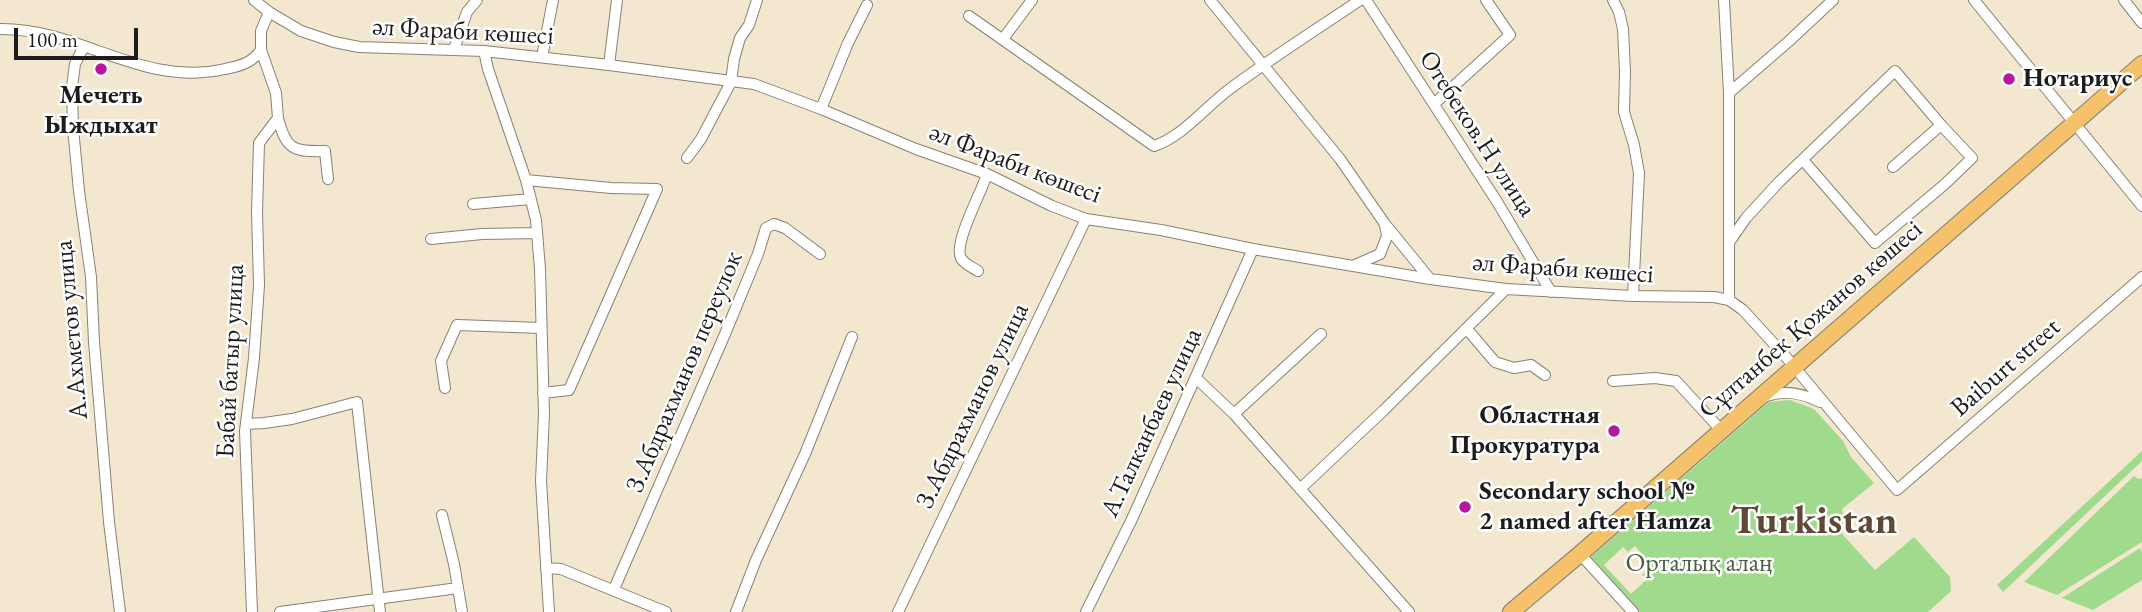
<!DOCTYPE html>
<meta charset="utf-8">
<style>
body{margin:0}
#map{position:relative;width:2142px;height:612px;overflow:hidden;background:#f3e7cf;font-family:"EB Garamond",serif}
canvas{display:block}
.scale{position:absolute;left:14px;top:28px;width:124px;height:32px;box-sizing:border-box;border:4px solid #1c1c1c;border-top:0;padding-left:9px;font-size:21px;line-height:24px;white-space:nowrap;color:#1c1c1c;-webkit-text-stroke:5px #fff;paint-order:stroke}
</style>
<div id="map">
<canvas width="2142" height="612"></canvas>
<div class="scale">100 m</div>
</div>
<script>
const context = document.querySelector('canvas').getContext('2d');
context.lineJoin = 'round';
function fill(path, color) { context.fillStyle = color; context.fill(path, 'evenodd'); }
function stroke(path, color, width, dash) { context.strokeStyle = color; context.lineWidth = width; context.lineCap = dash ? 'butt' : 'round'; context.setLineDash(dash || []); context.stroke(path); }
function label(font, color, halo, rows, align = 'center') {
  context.font = font + ' "EB Garamond",serif'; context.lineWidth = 5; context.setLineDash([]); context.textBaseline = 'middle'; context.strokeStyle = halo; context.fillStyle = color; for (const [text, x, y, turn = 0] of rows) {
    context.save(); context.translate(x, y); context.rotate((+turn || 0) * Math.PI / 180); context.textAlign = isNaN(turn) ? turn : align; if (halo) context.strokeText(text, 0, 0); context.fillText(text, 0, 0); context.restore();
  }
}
fill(new Path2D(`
 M1790 400 1814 409 1843 441 1851 457 1874 483 1842 509 1845 527 1842 534 1875 570 1914 537 1950 577 1951 591 1928 612H1640L1591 557 1769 402ZM1635 546 1652 566 1642 575 1646 580 1631 594 1604 565 1623 547 1628 552Z
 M2142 451V461L2003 592 1997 585Z
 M2134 476 2138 479 2142 478V542L2057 595 2024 582Z
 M2140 548 2142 552V580L2093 610 2062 598Z`), '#a0da8d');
const minor = new Path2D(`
 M254 0 269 12 301 31 334 42 359 47 484 51 609 65 754 84 821 109 916 149 987 174 1052 206 1086 219 1161 230 1253 249 1430 279 1506 289 1633 296 1714 297 1729 300 1743 310 1786 357 1897 490 2142 277
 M1210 0 1340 159 1385 224 1430 279
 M1366 0 1496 200 1551 292
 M1613 0 1619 12 1623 29 1625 72 1624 112 1634 145 1639 173 1633 296
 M1724 0 1729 93V300
 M1974 0 2142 206
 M2124 0 2142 23
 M969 16 1154 146C1184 136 1206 106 1231 88 1273 57 1317 29 1360 0
 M0 29C80 28 142 88 225 69 240 66 252 63 261 50
 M1003 39 1032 0
 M84 46 75 64 72 87 73 128 79 191 91 277 94 342 109 522 120 612
 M454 49 467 12 477 0
 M484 51 488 69 526 180 536 220 540 269 544 414 541 481 549 612
 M542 57 553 0
 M609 65 617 0
 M1729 93 1788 42 1833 0
 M1434 104 1510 35 1486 0
 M821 109 848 43 867 5
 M278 118C286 150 294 152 325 151L328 179
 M687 158 701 139 731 82 734 59 740 38 749 25 757 0
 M1803 160 1875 243 1945 184 1972 158 1941 125
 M526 180 611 188 657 189 569 390 543 393
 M473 204 531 199
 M431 239 482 234 537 233
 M1730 241 1746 218 1779 182 1895 71 1941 125 1893 167
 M1355 265 1380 254 1387 236 1385 225
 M978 271C972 267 964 264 961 258 953 243 982 192 987 174
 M1467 329 1495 362 1514 368 1531 365 1545 375
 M1196 378 1234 414 1409 612
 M1613 381 1655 378 1676 381 1721 430
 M445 388 441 361 457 325 541 328
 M1764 397C1784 389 1802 393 1820 402
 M1234 414 1321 334
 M246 424 264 423 292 419 357 402 380 612
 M1300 489 1384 410 1506 289
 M442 515 454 564 462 612
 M1580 554 1633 612
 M546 568 561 569 666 612
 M614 589 725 334 758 254 766 228 774 224 785 228 820 254
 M252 612 245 431 254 358 259 285 257 213 259 143 278 118 276 93 261 50V31L269 12
 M280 612 458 588
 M736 612 756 560 805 454 852 337
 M898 612 1086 219
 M1086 612 1132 519 1253 249`);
const primary = new Path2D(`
 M1511 612 1580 554 2142 64`);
stroke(minor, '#888276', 12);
stroke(primary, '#888276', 18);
stroke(minor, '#fff', 10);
stroke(primary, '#f5c16b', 16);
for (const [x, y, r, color] of [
 [101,69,7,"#b5179e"],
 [2009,79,7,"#b5179e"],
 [1614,431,7,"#b5179e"],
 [1465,507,7,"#b5179e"]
]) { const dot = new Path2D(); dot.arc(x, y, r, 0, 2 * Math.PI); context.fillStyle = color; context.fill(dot); stroke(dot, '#fff', 2.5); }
label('26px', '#1c1c1c', '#fff', [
 ["әл Фараби көшесі",463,32,3],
 ["Отебеков.Н улица",1477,134,57],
 ["әл Фараби көшесі",1015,164,21],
 ["әл Фараби көшесі",1563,269,4],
 ["Сұлтанбек Қожанов көшесі",1811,320,-41],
 ["А.Ахметов улица",72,330,-95],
 ["Бабай батыр улица",231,361,-87],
 ["Baiburt street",2006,368,-41],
 ["З.Абдрахманов переулок",685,372,-67],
 ["З.Абдрахманов улица",973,406,-64],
 ["А.Талканбаев улица",1152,423,-65]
]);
label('bold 26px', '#1c1c1c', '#fff', [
 ["Нотариус",2023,79],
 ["Мечеть",101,96,"center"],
 ["Ыждыхат",101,126,"center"],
 ["Областная",1600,416,"right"],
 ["Прокуратура",1600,446,"right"],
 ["Secondary school №",1479,492],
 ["2 named after Hamza",1479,522]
], 'left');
label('26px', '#4a5e44', '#fff', [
 ["Орталық алаң",1699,564]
]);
label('bold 40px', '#5f4936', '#fff', [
 ["Turkistan",1814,522]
]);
</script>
